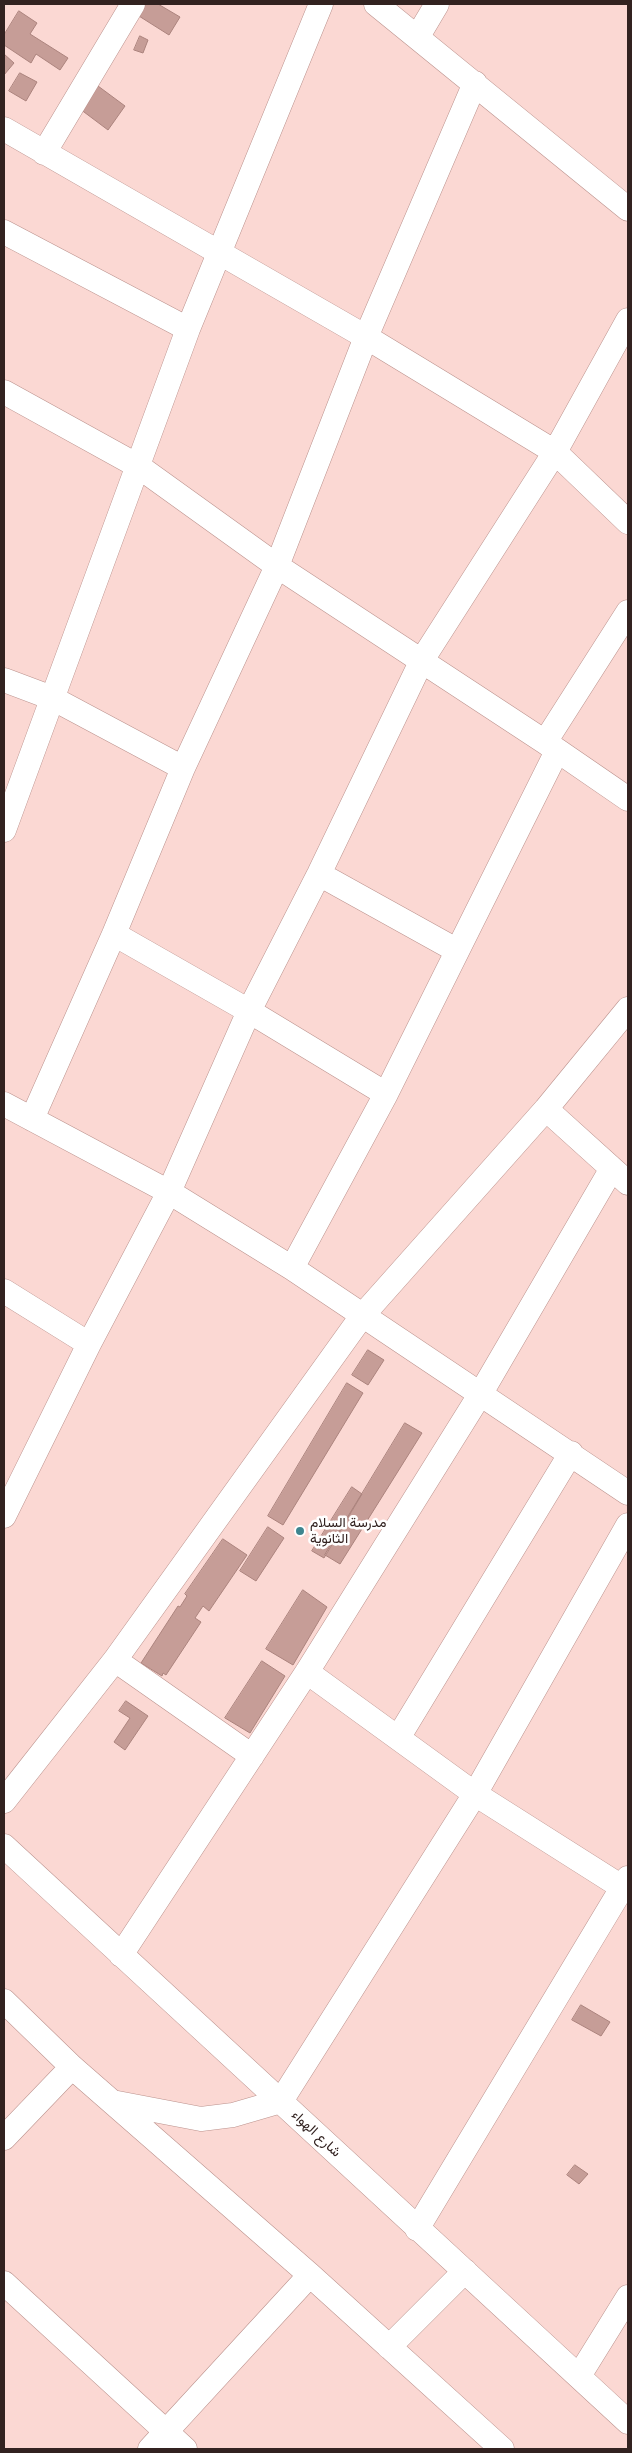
<!DOCTYPE html>
<meta charset="utf-8">
<style>
body{margin:0}
#map{position:relative;width:632px;height:2453px;overflow:hidden;background:#fbd8d3;font-family:"DM Sans",sans-serif}
canvas{display:block}
.frame{position:absolute;inset:0;border:5px solid #322220;pointer-events:none}
</style>
<div id="map">
<canvas width="632" height="2453"></canvas>
<div class="frame"></div>
</div>
<script>
const context = document.querySelector('canvas').getContext('2d');
context.lineJoin = 'round';
function fill(path, color) { context.fillStyle = color; context.fill(path, 'evenodd'); }
function stroke(path, color, width, dash) { context.strokeStyle = color; context.lineWidth = width; context.lineCap = dash ? 'butt' : 'round'; context.setLineDash(dash || []); context.stroke(path); }
function label(font, color, halo, rows, align = 'center') {
  context.font = font + ' "DM Sans",Vazirmatn,sans-serif'; context.lineWidth = 5; context.setLineDash([]); context.textBaseline = 'middle'; context.strokeStyle = halo; context.fillStyle = color; for (const [text, x, y, turn = 0] of rows) {
    context.save(); context.translate(x, y); context.rotate((+turn || 0) * Math.PI / 180); context.textAlign = isNaN(turn) ? turn : align; if (halo) context.strokeText(text, 0, 0); context.fillText(text, 0, 0); context.restore();
  }
}
const building = new Path2D(`
 M136 4H158L180 17 169 35 131 11Z
 M19 11 37 23 30 34 68 58 60 70 36 54 31 63 4 45V35Z
 M140 36 148 40 143 53 134 50Z
 M4 54 14 63 4 75Z
 M20 73 37 82 26 101 9 91Z
 M98 86 125 106 108 130 80 109Z
 M368 1350 384 1360 368 1385 352 1375Z
 M347 1383 363 1393 283 1525 268 1516Z
 M405 1423 422 1433 340 1564 325 1555Z
 M352 1487 362 1494 324 1558 312 1551Z
 M268 1527 284 1538 256 1581 240 1571Z
 M223 1539 247 1555 209 1611 203 1606 195 1618 201 1622 166 1675 163 1673 162 1676 141 1663 178 1606 180 1607 187 1596 185 1594Z
 M303 1590 327 1607 293 1665 266 1649Z
 M262 1661 285 1676 250 1733 225 1718Z
 M126 1701 148 1716 125 1750 114 1742 130 1718 119 1711Z
 M581 2005 610 2022 601 2036 572 2020Z
 M575 2165 588 2174 579 2184 567 2175Z`);
fill(building, '#c69d97');
stroke(building, '#ab837d', 1);
const minor = new Path2D(`
 M376 4 628 209
 M418 36 437 4
 M4 129 366 337 555 452 628 522
 M44 153 133 4
 M4 232 188 329
 M4 392 138 466 277 566 545 742 628 799
 M4 680 52 698 183 768
 M545 742 628 612
 M4 830 188 329 321 4
 M319 874 456 950
 M114 934 249 1011 386 1094
 M4 1104 169 1192 292 1268 628 1493
 M546 1109 628 1183
 M32 1119 114 934 183 768 277 566 366 337 475 83
 M292 1268 386 1094 557 751
 M4 1291 89 1344
 M4 1516 89 1344 169 1192 249 1011 319 874 422 660 555 452 628 320
 M115 1660 252 1756
 M307 1672 475 1794 628 1891
 M398 1738 571 1453
 M4 1801 115 1660 362 1316 546 1109 628 1009
 M4 1846 628 2422
 M121 1955 307 1672 481 1393 611 1170
 M4 2001 72 2067 310 2275 502 2449
 M112 2102 201 2119 233 2115 281 2101 475 1794 628 1525
 M4 2138 72 2067
 M417 2229 628 1878
 M4 2283 185 2449
 M389 2347 465 2271
 M579 2376 628 2297
 M150 2449 310 2275`);
stroke(minor, '#bb928d', 25);
stroke(minor, '#fff', 24);
for (const [x, y, r, color] of [
 [300,1531,5,"#3e858f"]
]) { const dot = new Path2D(); dot.arc(x, y, r, 0, 2 * Math.PI); context.fillStyle = color; context.fill(dot); stroke(dot, '#fff', 2); }
label('14px', '#322220', '#fff', [
 ["مدرسة السلام",310,1523],
 ["الثانوية",310,1539]
], 'left');
label('14px', '#322220', '#fff', [
 ["شارع الهواء",316,2134,43]
]);
</script>
